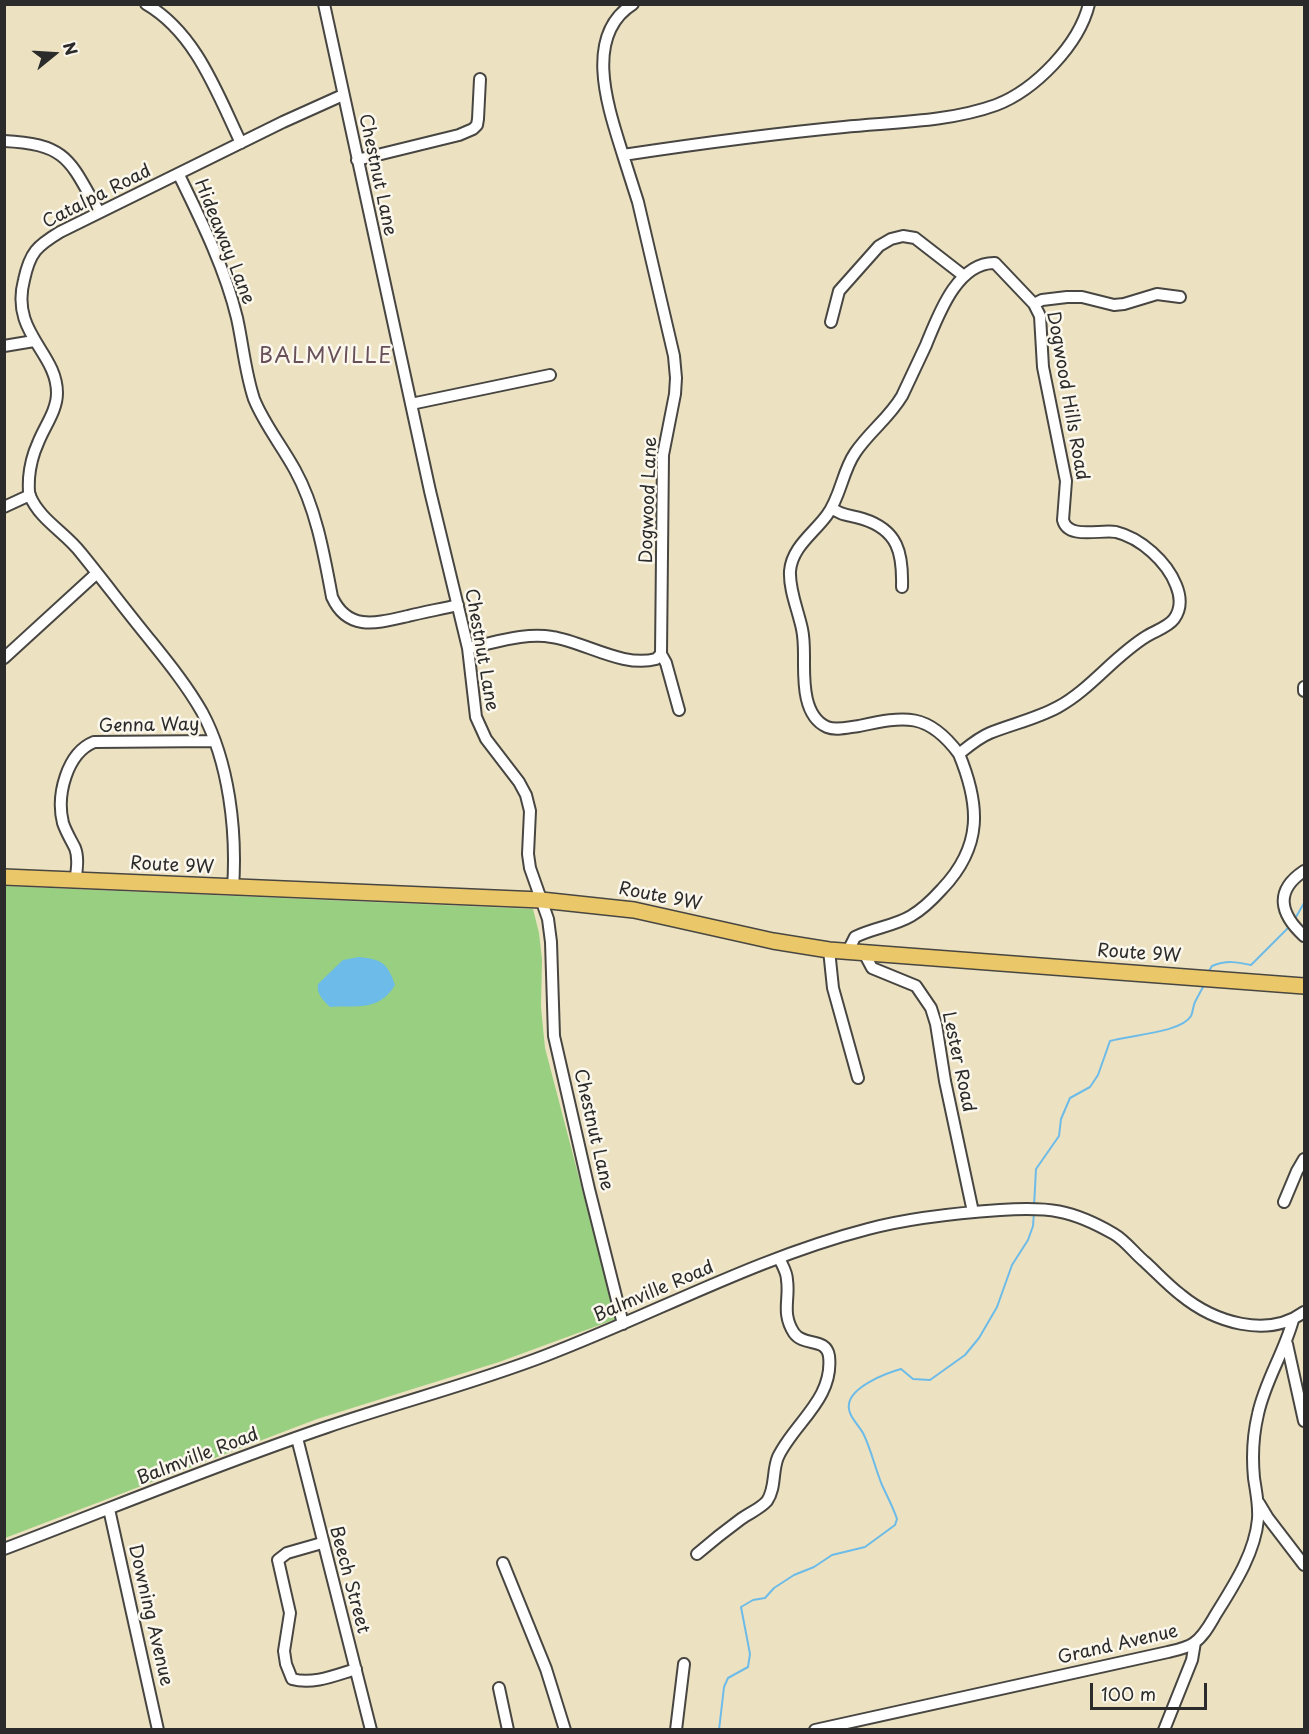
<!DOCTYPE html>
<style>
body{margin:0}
#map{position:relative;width:1309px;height:1734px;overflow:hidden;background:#ece2c1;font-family:"Playpen Sans",sans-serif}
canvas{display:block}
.frame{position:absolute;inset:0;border:6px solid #2b2b2b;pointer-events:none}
.north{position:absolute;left:24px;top:24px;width:60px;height:60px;-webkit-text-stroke:4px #fbf7ec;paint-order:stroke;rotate:72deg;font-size:16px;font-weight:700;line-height:24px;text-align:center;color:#2b2b2b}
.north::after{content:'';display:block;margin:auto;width:21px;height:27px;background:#2b2b2b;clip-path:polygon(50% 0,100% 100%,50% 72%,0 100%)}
.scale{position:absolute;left:1090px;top:1683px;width:117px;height:27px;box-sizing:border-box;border:3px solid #2b2b2b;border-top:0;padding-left:8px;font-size:18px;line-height:21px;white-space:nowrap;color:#2b2b2b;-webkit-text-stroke:4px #fbf7ec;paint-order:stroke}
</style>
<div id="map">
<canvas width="1309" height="1734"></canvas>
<div class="frame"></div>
<div class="north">N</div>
<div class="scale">100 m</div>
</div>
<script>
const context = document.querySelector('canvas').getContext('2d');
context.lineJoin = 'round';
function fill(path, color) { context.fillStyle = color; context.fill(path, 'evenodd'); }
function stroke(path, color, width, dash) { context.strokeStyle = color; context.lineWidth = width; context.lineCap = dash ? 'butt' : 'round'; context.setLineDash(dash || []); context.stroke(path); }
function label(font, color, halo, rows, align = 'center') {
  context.font = font + ' "Playpen Sans",sans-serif'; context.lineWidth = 5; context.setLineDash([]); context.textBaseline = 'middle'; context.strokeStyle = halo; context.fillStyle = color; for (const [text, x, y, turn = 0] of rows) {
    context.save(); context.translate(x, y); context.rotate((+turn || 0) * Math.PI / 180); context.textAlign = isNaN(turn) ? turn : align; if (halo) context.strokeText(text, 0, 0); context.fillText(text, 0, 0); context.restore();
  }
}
fill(new Path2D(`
 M4 886 533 909 539 933 542 960 541 1007 545 1048 616 1319 499 1362 317 1419 5 1538Z`), '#99cf81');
fill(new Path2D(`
 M359 957C381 959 388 963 395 985 379 1012 356 1005 330 1007 324 1001 316 994 318 984L343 960Z`), '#6dbbe8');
stroke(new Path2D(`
 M1296 917 1304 903
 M1209 971 1212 966C1226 960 1237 962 1251 965L1290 926
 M1034 1206 1036 1169 1059 1136 1061 1119 1070 1098 1090 1087 1098 1075 1110 1041C1129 1035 1181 1033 1191 1016 1193 1012 1193 1006 1195 1002 1198 996 1201 991 1204 985
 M719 1730 724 1687 728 1678 748 1667 750 1654 741 1607 753 1600 765 1598 774 1588 794 1575 814 1567 832 1555 865 1547 895 1525 897 1519C893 1507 887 1496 882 1485 875 1468 871 1449 863 1433 858 1424 847 1415 849 1404 851 1387 886 1373 901 1369L913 1379 930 1380 965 1355 979 1338 997 1307 1012 1265 1028 1240 1033 1226 1034 1212`), '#6dbbe8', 2);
const minor = new Path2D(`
 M146 4C196 33 217 93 241 143
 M324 4 430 491 468 648 476 717 486 739 519 782 526 795 530 811 528 854 530 868 548 919 551 942 554 1036 589 1189 623 1324
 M633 4C582 36 609 110 623 155 696 144 770 134 844 127 894 122 949 122 996 105 1035 90 1079 45 1089 4
 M4 141C68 144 70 161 99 212
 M357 160 459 135 473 129 477 125 478 119 480 79
 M179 175C201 220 225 268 237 318 243 345 245 372 254 399 264 424 282 446 295 470 316 508 324 554 332 597 348 632 377 623 408 616 424 612 441 609 458 605
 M1034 304 1042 300 1067 297H1082L1114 305 1124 304 1157 294 1180 297
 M831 322 839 291 879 246 891 239 903 236 915 238 964 276
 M4 346 34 341
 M411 404 550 375
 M4 507 30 495
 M832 508C841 516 851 515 863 519 898 530 903 553 902 587
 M468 648C494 643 525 632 552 637 585 642 623 668 656 659L661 654 663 455 675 394 676 378 674 356 638 202 623 155
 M661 654 666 663 679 710
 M4 658 97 573
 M1304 687V691
 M1304 871C1274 891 1280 914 1304 936
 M75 881C77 871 79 858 75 848 71 840 66 832 63 823 56 795 67 753 94 742L215 741
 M233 888C237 831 229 762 202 712 186 684 166 660 146 635 124 608 103 580 81 553 66 533 40 520 30 496 28 491 29 484 29 478 30 466 33 454 38 443 44 427 57 411 57 393 57 352 10 333 24 280 30 252 37 246 60 232L283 122 343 95
 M829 950 833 988 858 1078
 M848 951 855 937C873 928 894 926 911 916 923 909 933 899 942 889 983 846 980 805 959 754 969 746 978 738 990 733 1012 724 1036 719 1058 707 1091 689 1114 656 1147 636 1155 631 1168 627 1174 619 1182 608 1181 597 1176 585 1167 562 1141 538 1116 532 1101 529 1068 540 1063 520L1066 481 1043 367 1040 316 1034 304 995 263C957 262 938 316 926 345 918 362 910 379 902 396 889 418 869 432 855 453 842 472 841 496 827 515 814 533 792 547 790 571 789 590 798 610 802 629 804 638 804 647 804 656 804 678 802 716 827 727 836 731 849 727 859 726 905 716 928 712 959 754
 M864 953 872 968 916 986 931 1008 936 1024 945 1081 973 1212
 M1284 1202 1297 1171 1304 1159
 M1287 1344 1304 1421
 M297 1438 371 1730
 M1259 1503 1268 1518 1304 1565
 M109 1509 158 1730
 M322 1543 287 1553 278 1560 290 1613 284 1651 286 1664 292 1679C313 1685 336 1675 356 1669
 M4 1549C112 1508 218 1464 327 1427 400 1402 475 1383 547 1355 654 1314 756 1258 868 1229 909 1218 957 1213 1000 1210 1048 1207 1071 1209 1114 1234 1126 1241 1134 1253 1145 1262 1157 1273 1168 1285 1181 1295 1214 1322 1267 1339 1304 1312
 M697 1554C711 1542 726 1530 741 1519 749 1513 760 1509 767 1501 776 1488 772 1471 778 1457 794 1423 834 1399 829 1356 826 1337 804 1347 794 1333 781 1313 790 1299 787 1280 787 1272 782 1265 779 1258
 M503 1563 546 1669 565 1730
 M499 1688 508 1730
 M676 1730 684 1664
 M815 1730 1168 1652C1177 1650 1187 1648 1194 1643 1204 1636 1210 1624 1216 1614 1234 1585 1255 1553 1258 1519 1259 1504 1256 1492 1254 1478 1252 1457 1253 1435 1258 1414 1265 1381 1284 1353 1293 1320
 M1164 1730 1192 1660 1195 1642`);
const highway = new Path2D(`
 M4 877 541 900 634 910 773 941 829 950 1304 986`);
stroke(minor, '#484642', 14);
stroke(highway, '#484642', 18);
stroke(minor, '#fff', 10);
stroke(highway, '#eac769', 15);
label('18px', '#2b2b2b', '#fbf7ec', [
 ["Chestnut Lane",377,175,78],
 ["Catalpa Road",97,197,-27],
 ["Hideaway Lane",224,242,68],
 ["Dogwood Hills Road",1067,396,80],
 ["Dogwood Lane",649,500,-88],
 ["Chestnut Lane",481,650,80],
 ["Genna Way",149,726,-1],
 ["Route 9W",172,866,3],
 ["Route 9W",660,897,11],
 ["Route 9W",1139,954,4],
 ["Lester Road",958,1062,78],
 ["Chestnut Lane",593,1130,77],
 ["Balmville Road",654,1292,-23],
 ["Balmville Road",198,1457,-21],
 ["Beech Street",349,1580,75],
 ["Downing Avenue",150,1615,77],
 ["Grand Avenue",1118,1645,-13]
]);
context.letterSpacing = '1.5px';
label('21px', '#68505a', '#fbf7ec', [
 ["BALMVILLE",326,357]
]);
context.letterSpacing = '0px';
</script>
